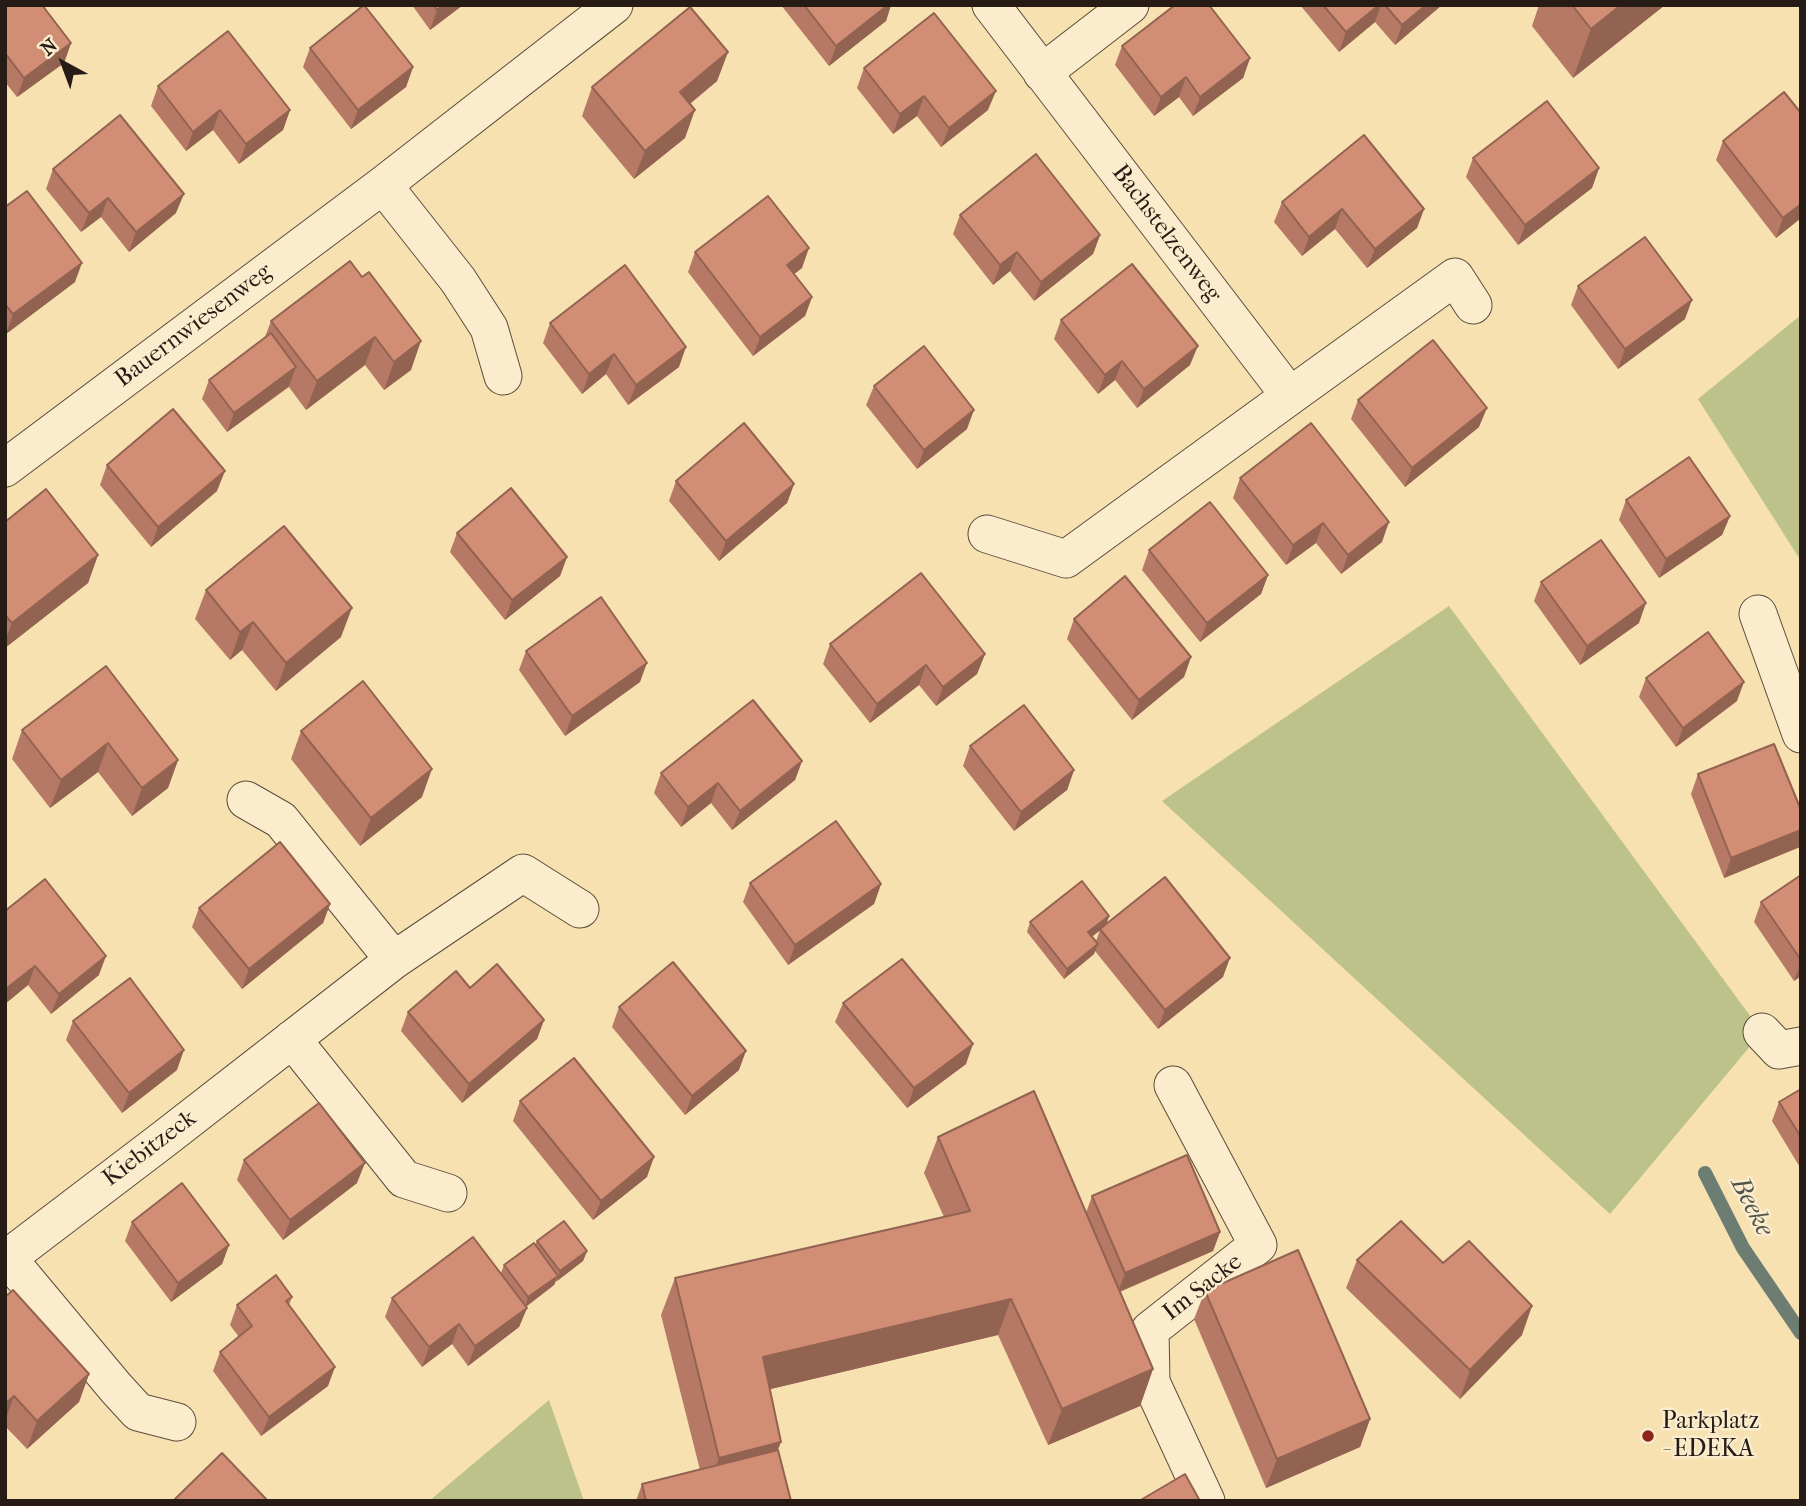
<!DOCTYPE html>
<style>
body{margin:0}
#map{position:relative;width:1806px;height:1506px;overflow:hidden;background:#f7e1b1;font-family:"IM FELL French Canon",serif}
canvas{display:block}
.frame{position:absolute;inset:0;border:7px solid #261c15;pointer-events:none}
.north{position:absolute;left:28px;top:28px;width:70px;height:70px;-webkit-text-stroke:5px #faeccc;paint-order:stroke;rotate:319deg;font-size:19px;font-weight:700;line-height:28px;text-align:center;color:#261c15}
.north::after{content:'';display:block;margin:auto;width:24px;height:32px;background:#261c15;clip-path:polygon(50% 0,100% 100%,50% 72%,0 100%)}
</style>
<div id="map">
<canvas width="1806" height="1506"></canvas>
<div class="frame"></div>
<div class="north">N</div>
</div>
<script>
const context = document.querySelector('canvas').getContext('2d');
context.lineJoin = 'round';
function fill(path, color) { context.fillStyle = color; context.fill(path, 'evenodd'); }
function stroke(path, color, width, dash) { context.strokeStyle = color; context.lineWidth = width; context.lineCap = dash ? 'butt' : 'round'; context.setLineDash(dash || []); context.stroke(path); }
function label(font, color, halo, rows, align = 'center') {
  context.font = font + ' "IM FELL French Canon",serif'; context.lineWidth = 5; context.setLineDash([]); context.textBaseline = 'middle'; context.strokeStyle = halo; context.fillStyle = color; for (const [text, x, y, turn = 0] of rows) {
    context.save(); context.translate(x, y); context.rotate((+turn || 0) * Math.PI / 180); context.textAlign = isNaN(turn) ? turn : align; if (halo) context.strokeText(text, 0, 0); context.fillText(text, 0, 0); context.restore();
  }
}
fill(new Path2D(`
 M1801 315V561L1698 399Z
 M1449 606 1762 1032 1610 1214 1162 801Z
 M549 1400 584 1501H429Z`), '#bdc28b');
stroke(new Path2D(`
 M1705 1173 1743 1248 1801 1333`), '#6d7d72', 14);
const street = new Path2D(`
 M1042 73 1130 5
 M383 185 458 280 489 328 503 376
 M1290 396 1455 277 1473 305
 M5 468 383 185 614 5
 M987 534 1066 559 1290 396 991 5
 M1758 614 1801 734
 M246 800 281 820 394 960
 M1762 1032 1779 1050 1801 1046
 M292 1039 404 1179 448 1193
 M1173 1085 1258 1245 1150 1330 1151 1382 1206 1501
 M5 1255 116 1388 138 1412 177 1422
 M5 1260 164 1139 394 960 523 873 580 909`);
stroke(street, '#5a4d3c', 39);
stroke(street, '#faeccc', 37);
fill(new Path2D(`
 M5 5 71 43 64 63 17 97 5 82Z
 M412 5H463L430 30Z
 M781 5H891L886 21 829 66Z
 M1300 5H1442L1395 45 1375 22 1339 52Z
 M1539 5H1665L1573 78 1532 26Z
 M1122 46 1250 58 1243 78 1193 116 1179 97 1154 116 1115 65Z
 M310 48 413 67 406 87 351 129 303 67Z
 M728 52 717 81 690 104 685 138 634 179 582 116 592 87Z
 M864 68 988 110 941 147 917 116 893 134 857 88Z
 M158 86 290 110 283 130 239 164 213 130 186 151 151 106Z
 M1723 141 1801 218 1776 238 1716 160Z
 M1473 158 1599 168 1592 188 1518 245 1466 177Z
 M53 169 176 213 129 252 101 217 81 232 46 189Z
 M1282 202 1424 209 1417 228 1367 268 1335 229 1302 256 1274 222Z
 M5 207 75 282 6 334 5 333Z
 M960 215 1100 235 1093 254 1034 301 1010 271 993 285 953 234Z
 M695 252 802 268 794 274 812 297 805 316 753 356 688 272Z
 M350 261 411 370 384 390 365 365 306 410 289 387 227 432 202 399 209 380 265 337 271 321Z
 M1578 286 1685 319 1618 369 1571 305Z
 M1061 320 1190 365 1137 408 1115 380 1098 394 1054 339Z
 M550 323 679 367 628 405 606 374 582 394 543 343Z
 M874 386 967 429 917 469 866 405Z
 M1358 400 1479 427 1405 487 1351 419Z
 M107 465 217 491 151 547 100 485Z
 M1240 478 1382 542 1341 574 1316 543 1286 565 1233 498Z
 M676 481 794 484 787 503 719 561 669 501Z
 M1626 500 1730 516 1722 535 1659 578 1619 520Z
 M5 522 98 555 88 583 5 648Z
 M457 533 567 557 560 576 505 620 450 552Z
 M1149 550 1268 575 1261 594 1200 642 1142 570Z
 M1541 582 1639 623 1580 665 1534 601Z
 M206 590 341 637 276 691 242 650 230 660 195 619Z
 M1074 619 1191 657 1184 677 1132 720 1067 639Z
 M830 644 985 654 977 674 936 706 919 685 870 723 823 664Z
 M526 651 640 682 565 736 519 670Z
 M106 666 178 760 168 788 132 816 98 772 50 808 12 759 22 730Z
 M1646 678 1737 701 1676 747 1639 697Z
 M301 731 422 797 360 846 291 759Z
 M970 746 1074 770 1067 790 1014 831 963 766Z
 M802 761 795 780 732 830 711 803 681 827 654 793 661 773Z
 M1698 774 1800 847 1724 878 1691 794Z
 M1801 875V976L1794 981 1754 922 1761 902Z
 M750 883 881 884 874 904 788 965 743 902Z
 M330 904 323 923 242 989 192 927 199 908Z
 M5 911 99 975 51 1014 28 985 5 1004Z
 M1030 922 1106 924 1223 977 1158 1029 1095 951 1094 954 1064 979 1027 932ZM1100 930 1096 941 1092 936Z
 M470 988 544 1020 537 1039 462 1103 401 1031 408 1012Z
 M843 1003 966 1064 907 1108 835 1022Z
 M619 1007 739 1070 685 1115 612 1027Z
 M73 1021 177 1070 122 1113 66 1040Z
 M1801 1089V1169L1772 1121 1779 1102Z
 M520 1101 647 1177 593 1220 513 1121Z
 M938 1137 1086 1213 1092 1196 1220 1232 1213 1251 1120 1292 1153 1369 1140 1406 1048 1445 998 1335 770 1389 778 1450 791 1501H636L642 1484 700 1470 661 1315 675 1278 944 1217 924 1173Z
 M244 1160 357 1183 283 1240 237 1180Z
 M132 1222 229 1245 222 1264 171 1302 125 1241Z
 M537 1241 587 1251 583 1261 557 1281H556L554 1285 526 1307 527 1308 519 1327 468 1366 452 1344 422 1367 385 1317 392 1298 501 1273 504 1265 535 1245Z
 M1357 1260 1522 1335 1460 1399 1346 1288Z
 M1205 1291 1370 1419 1360 1447 1266 1488 1194 1319Z
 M5 1297 89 1374 79 1402 27 1449 5 1426Z
 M292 1297 289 1305 328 1386 261 1436 213 1371 220 1352 239 1337 230 1325 237 1305Z`), '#b57965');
fill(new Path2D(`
 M444 5H463L430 30 437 10Z
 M888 5H891L886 21 829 66 836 46Z
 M1379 5H1381L1375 22 1339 52 1346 32Z
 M1426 5H1442L1395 45 1402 25Z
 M1621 5H1665L1573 78 1591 29Z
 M71 43 64 63 17 97 24 78Z
 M728 52 717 81 670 120 680 92Z
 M1250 58 1243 78 1193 116 1200 97Z
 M413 67 406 87 351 129 358 110Z
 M1186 77 1179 97 1154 116 1161 97Z
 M996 91 988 110 941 147 949 128Z
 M924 96 917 116 893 134 900 114Z
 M220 110 213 130 186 151 193 132Z
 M290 110 283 130 239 164 246 144Z
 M695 110 685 138 634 179 645 151Z
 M1599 168 1592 188 1518 245 1525 225Z
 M184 194 176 213 129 252 136 232Z
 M108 198 101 217 81 232 89 213Z
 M1801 204V218L1776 238 1783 218Z
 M1342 209 1335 229 1302 256 1309 237Z
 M1424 209 1417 228 1367 268 1375 249Z
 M1100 235 1093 254 1034 301 1041 282Z
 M809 248 802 268 780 285 787 265Z
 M1017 252 1010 271 993 285 1000 265Z
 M82 263 75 282 6 334 13 314Z
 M812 297 805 316 753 356 760 337Z
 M1692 300 1685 319 1618 369 1625 349Z
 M375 337 365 365 306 410 317 381Z
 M421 341 411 370 384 390 394 362Z
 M1198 346 1190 365 1137 408 1144 389Z
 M686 347 679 367 628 405 636 385Z
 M614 354 606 374 582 394 589 374Z
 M1122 361 1115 380 1098 394 1105 375Z
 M296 367 289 386 227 432 234 413Z
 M1487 408 1479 427 1405 487 1412 468Z
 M974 410 967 429 917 469 924 450Z
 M225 471 217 491 151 547 158 527Z
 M794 484 787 503 719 561 726 541Z
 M1730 516 1722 535 1659 578 1666 559Z
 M1389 522 1382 542 1341 574 1348 555Z
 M1323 523 1316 543 1286 565 1293 545Z
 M98 555 88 583 5 648V641L12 623Z
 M567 557 560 576 505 620 512 600Z
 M1268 575 1261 594 1200 642 1207 623Z
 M1646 603 1639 623 1580 665 1587 646Z
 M352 608 341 637 276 691 286 663Z
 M253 622 242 650 230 660 240 632Z
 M985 654 977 674 936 706 943 687Z
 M1191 657 1184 677 1132 720 1139 700Z
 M647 663 640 682 565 736 572 716Z
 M926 665 919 685 870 723 877 704Z
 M1744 682 1737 701 1676 747 1683 728Z
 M108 743 98 772 50 808 61 780Z
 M178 760 168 788 132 816 142 788Z
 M802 761 795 780 732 830 740 811Z
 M432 769 422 797 360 846 371 818Z
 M1074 770 1067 790 1014 831 1021 812Z
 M718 783 711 803 681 827 688 807Z
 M1801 830 1800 847 1724 878 1731 858Z
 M881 884 874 904 788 965 795 945Z
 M330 904 323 923 242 989 249 969Z
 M1109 916 1106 926 1085 942 1088 932Z
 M1098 944 1094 954 1064 979 1067 969Z
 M106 956 99 975 51 1014 59 994Z
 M1230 958 1223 977 1158 1029 1165 1010Z
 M1801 963V976L1794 981Z
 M35 966 28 985 5 1004V993L7 988Z
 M544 1020 537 1039 462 1103 469 1084Z
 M973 1044 966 1064 907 1108 914 1088Z
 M184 1050 177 1070 122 1113 129 1093Z
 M746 1051 739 1070 685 1115 692 1096Z
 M654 1157 647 1177 593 1220 601 1201Z
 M365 1163 357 1183 283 1240 290 1220Z
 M1220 1232 1213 1251 1118 1292 1125 1273Z
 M229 1245 222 1264 171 1302 178 1283Z
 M587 1251 583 1261 557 1281 560 1271Z
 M558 1276 554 1285 525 1307 528 1297Z
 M1011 1299 998 1335 750 1394 763 1357Z
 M1532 1306 1522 1335 1460 1399 1470 1370Z
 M527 1308 519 1327 468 1366 475 1346Z
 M459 1324 452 1344 422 1367 429 1347Z
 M335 1367 328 1386 261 1436 269 1417Z
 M1153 1369 1140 1406 1048 1445 1062 1409Z
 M89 1374 79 1402 27 1449 37 1421Z
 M14 1396 5 1421V1404Z
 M1370 1419 1360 1447 1266 1488 1277 1459Z
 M781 1442 767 1478 706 1494 719 1458Z`), '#936352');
const building = new Path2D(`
 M5 5H42L71 43 24 78 5 53Z
 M364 5 413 67 358 110 310 48Z
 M434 5H444L437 10Z
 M804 5H888L836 46Z
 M1175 5H1209L1250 58 1200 97 1186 77 1161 97 1122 46Z
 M1323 5H1379L1346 32Z
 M1385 5H1426L1402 25Z
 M1572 5H1621L1591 29Z
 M690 7 728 52 680 92 695 110 645 151 592 87Z
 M934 13 996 91 949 128 924 96 900 114 864 68Z
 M228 31 290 110 246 144 220 110 193 132 158 86Z
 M1784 92 1801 113V204L1783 218 1723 141Z
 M1547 101 1599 168 1525 225 1473 158Z
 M120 115 184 194 136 232 108 198 89 213 53 169Z
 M1364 135 1424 209 1375 249 1342 209 1309 237 1282 202Z
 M1036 154 1100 235 1041 282 1017 252 1000 265 960 215Z
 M27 191 82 263 13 314 5 304V207Z
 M768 196 809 248 787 265 812 297 760 337 695 252Z
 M1645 237 1692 300 1625 349 1578 286Z
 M350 261 362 277 369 272 421 341 394 362 375 337 317 381 271 321Z
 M1132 264 1198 346 1144 389 1122 361 1105 375 1061 320Z
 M625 265 686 347 636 385 614 354 589 374 550 323Z
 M271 333 296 367 234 413 209 380Z
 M1433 340 1487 408 1412 468 1358 400Z
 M924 346 974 410 924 450 874 386Z
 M173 409 225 471 158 527 107 465Z
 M744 423 794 484 726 541 676 481Z
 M1311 423 1389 522 1348 555 1323 523 1293 545 1240 478Z
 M1689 457 1730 516 1666 559 1626 500Z
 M511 488 567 557 512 600 457 533Z
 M46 489 98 555 12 623 5 615V522Z
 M1210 502 1268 575 1207 623 1149 550Z
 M284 526 352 608 286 663 253 622 240 632 206 590Z
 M1601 540 1646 603 1587 646 1541 582Z
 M921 573 985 654 943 687 926 665 877 704 830 644Z
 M1125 576 1191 657 1139 700 1074 619Z
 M601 597 647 663 572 716 526 651Z
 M1708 632 1744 682 1683 728 1646 678Z
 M106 666 178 760 142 788 108 743 61 780 22 730Z
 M363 681 432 769 371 818 301 731Z
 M753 700 802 761 740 811 718 783 688 807 661 773Z
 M1024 705 1074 770 1021 812 970 746Z
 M1774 744 1801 810V830L1731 858 1698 774Z
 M836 821 881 884 795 945 750 883Z
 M280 842 330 904 249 969 199 908Z
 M1801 875V960L1761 902Z
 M1165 877 1230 958 1165 1010 1100 929Z
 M45 879 106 956 59 994 35 966 7 988 5 986V911Z
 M1082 881 1109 916 1088 932 1098 944 1067 969 1030 922Z
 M902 959 973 1044 914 1088 843 1003Z
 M673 962 746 1051 692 1096 619 1007Z
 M497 964 544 1020 469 1084 408 1012 456 971 470 988Z
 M130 978 184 1050 129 1093 73 1021Z
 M574 1058 654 1157 601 1201 520 1101Z
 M1801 1089V1137L1779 1102Z
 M1034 1091 1153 1369 1062 1409 1011 1299 763 1357 781 1442 719 1458 675 1278 970 1211 938 1137Z
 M319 1103 365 1163 290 1220 244 1160Z
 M1187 1155 1220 1232 1125 1273 1092 1196Z
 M182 1183 229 1245 178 1283 132 1222Z
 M564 1221 587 1251 560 1271 537 1241Z
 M1401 1221 1443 1263 1469 1241 1532 1306 1470 1370 1357 1260Z
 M473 1237 527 1308 475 1346 459 1324 429 1347 392 1298Z
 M534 1243 558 1276 528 1297 504 1265Z
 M1298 1250 1370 1419 1277 1459 1205 1291Z
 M276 1275 292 1297 286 1301 335 1367 269 1417 220 1352 252 1326 237 1305Z
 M13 1290 89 1374 37 1421 14 1396 5 1404V1297Z
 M778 1450 791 1501H646L642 1484Z
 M222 1453 268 1501H173Z
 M1185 1474 1200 1501H1139Z`);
fill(building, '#d28d75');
stroke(building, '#936352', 2);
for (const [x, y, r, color] of [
 [1648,1436,7,"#8f2418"]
]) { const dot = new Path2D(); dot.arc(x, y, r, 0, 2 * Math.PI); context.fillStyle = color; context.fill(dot); stroke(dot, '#faeccc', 2.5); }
label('24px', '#261c15', '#faeccc', [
 ["Bachstelzenweg",1166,234,53],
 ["Bauernwiesenweg",194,326,-37],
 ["Kiebitzeck",150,1149,-37],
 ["Im Sacke",1203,1288,-38]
]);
label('24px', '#261c15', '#faeccc', [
 ["Parkplatz",1662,1422],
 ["- EDEKA",1662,1450]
], 'left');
label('italic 26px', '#50544b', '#faeccc', [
 ["Beeke",1751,1207,63]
]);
</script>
